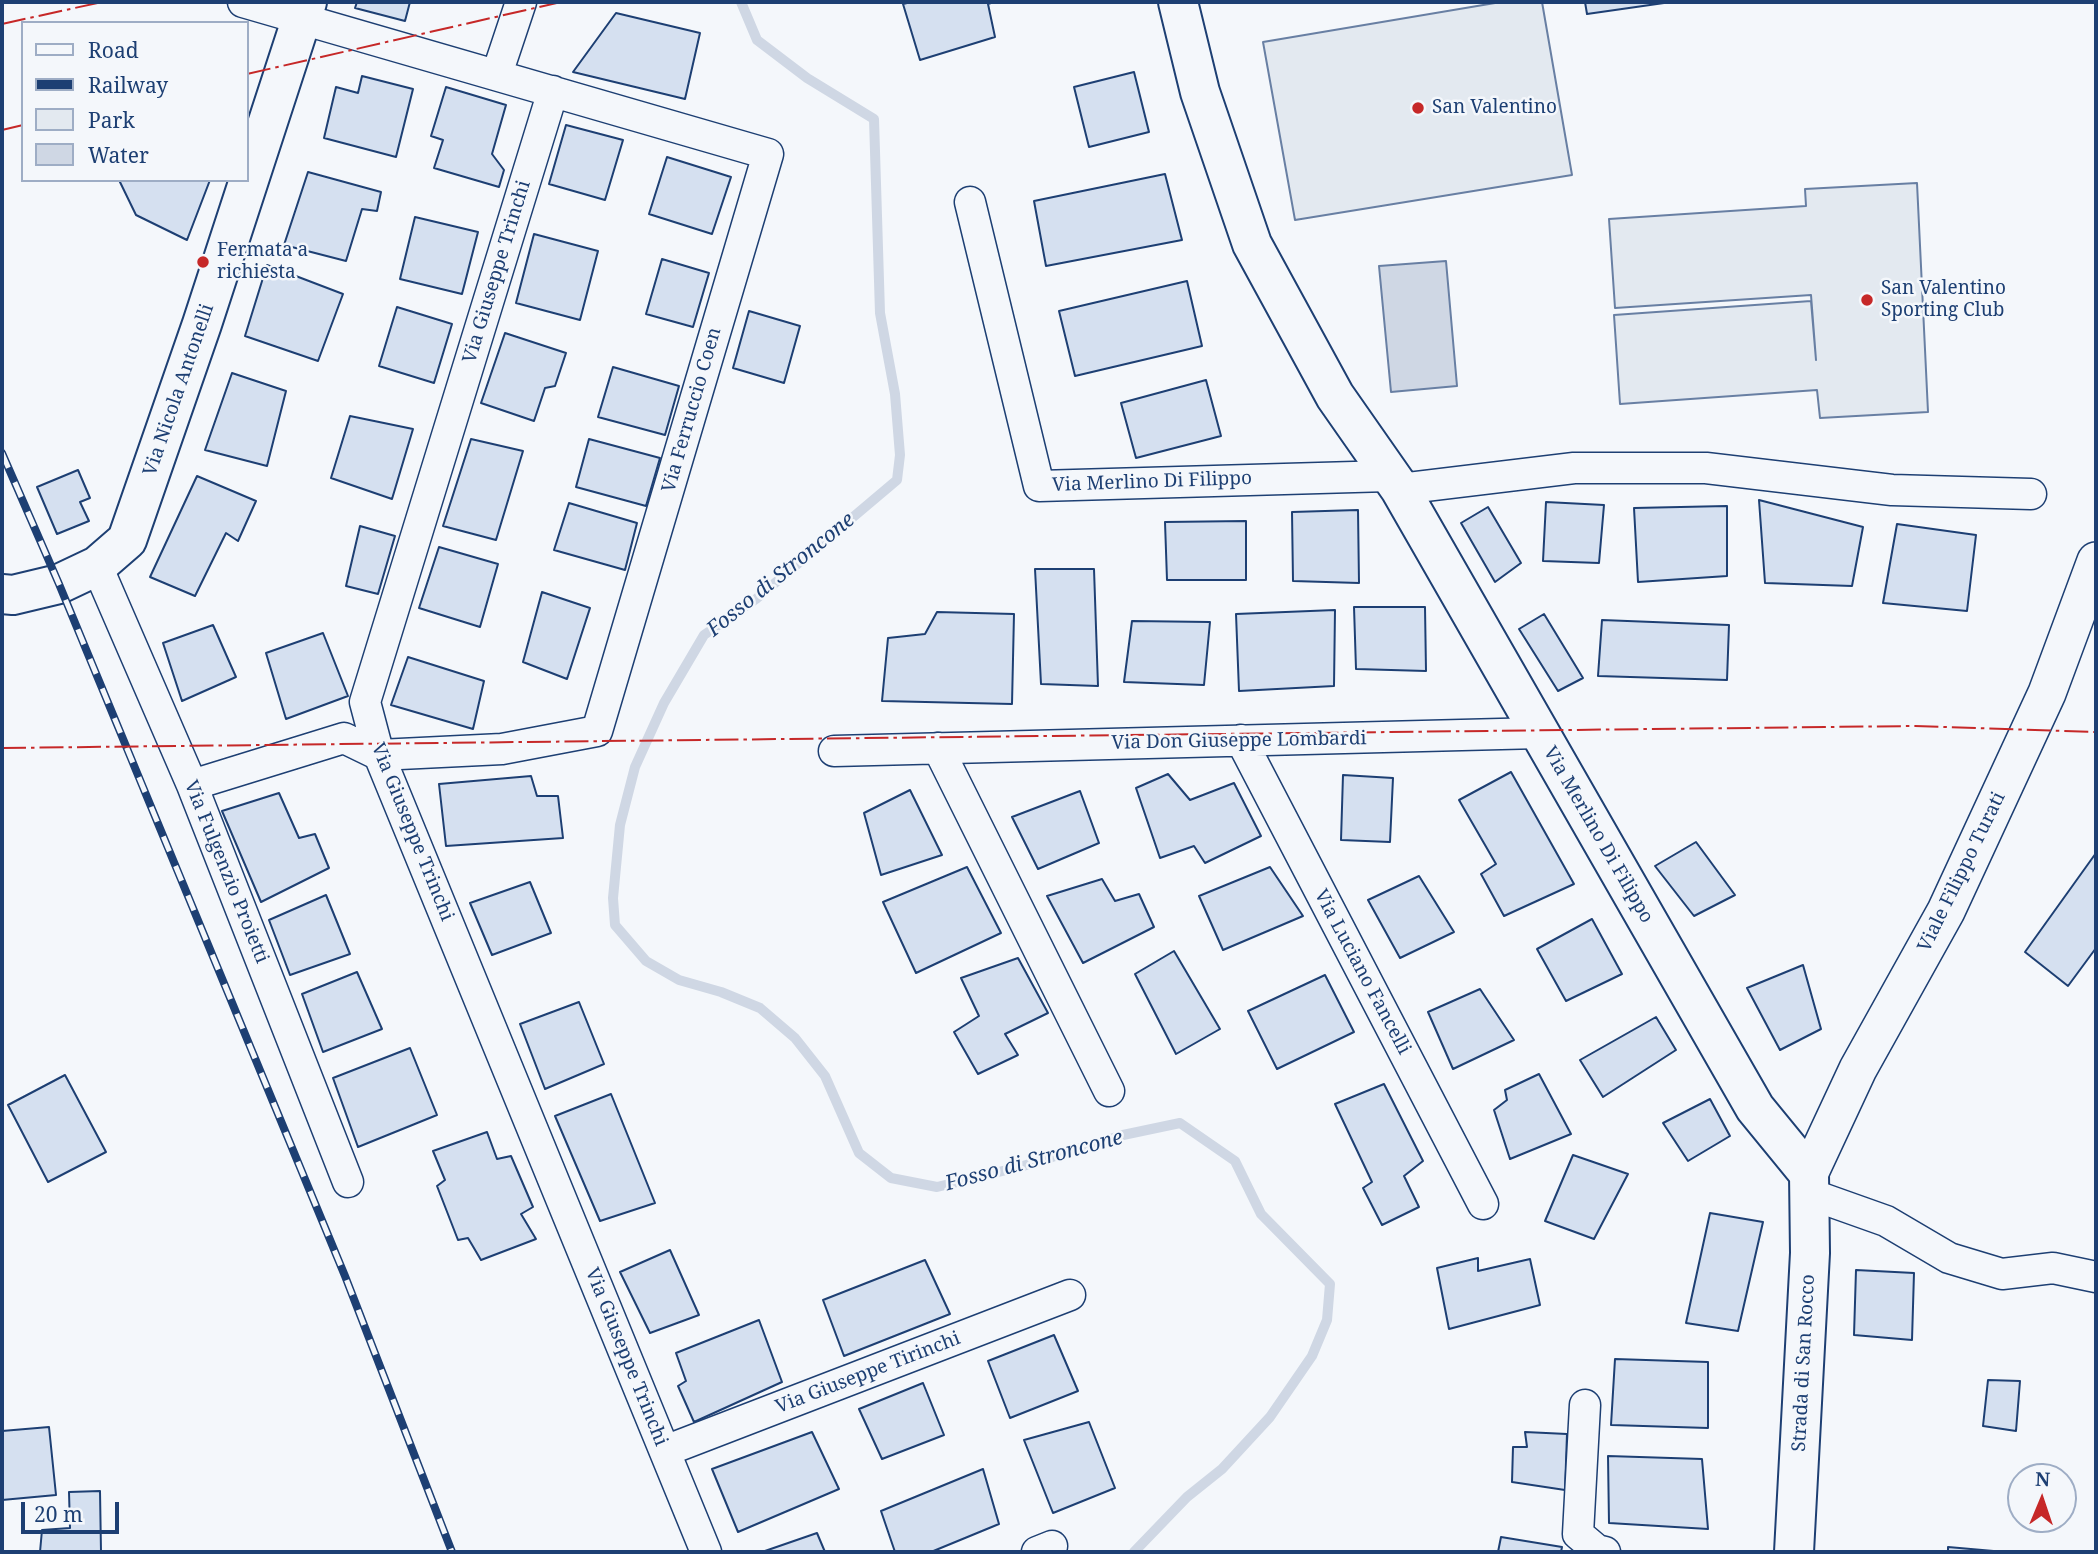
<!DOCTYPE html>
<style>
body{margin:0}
#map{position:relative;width:2098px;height:1554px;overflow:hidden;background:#f4f7fb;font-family:"Noto Serif",serif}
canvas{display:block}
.frame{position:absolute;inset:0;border:4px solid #1d3f73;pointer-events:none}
.legend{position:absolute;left:21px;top:21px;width:228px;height:161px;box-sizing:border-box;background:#f4f7fb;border:2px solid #9eadc5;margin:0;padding:9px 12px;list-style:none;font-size:21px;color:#1d3f73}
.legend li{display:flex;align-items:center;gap:14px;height:35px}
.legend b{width:35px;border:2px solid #9eadc5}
.north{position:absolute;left:2007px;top:1463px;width:70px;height:70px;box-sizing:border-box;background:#f4f7fb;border:2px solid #9eadc5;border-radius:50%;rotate:2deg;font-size:19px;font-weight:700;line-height:28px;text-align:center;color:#1d3f73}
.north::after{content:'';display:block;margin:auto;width:24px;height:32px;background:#c62828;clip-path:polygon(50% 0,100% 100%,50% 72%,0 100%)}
.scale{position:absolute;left:21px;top:1502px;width:98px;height:32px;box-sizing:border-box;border:4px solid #1d3f73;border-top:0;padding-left:9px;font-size:21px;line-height:24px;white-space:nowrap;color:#1d3f73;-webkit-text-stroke:5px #f4f7fb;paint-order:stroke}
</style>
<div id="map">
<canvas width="2098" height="1554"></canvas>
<div class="frame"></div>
<ul class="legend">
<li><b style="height:9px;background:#f4f7fb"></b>Road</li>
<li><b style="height:9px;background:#1d3f73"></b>Railway</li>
<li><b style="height:19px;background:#e3e9f0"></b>Park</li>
<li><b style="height:19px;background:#cfd7e4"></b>Water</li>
</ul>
<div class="north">N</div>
<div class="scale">20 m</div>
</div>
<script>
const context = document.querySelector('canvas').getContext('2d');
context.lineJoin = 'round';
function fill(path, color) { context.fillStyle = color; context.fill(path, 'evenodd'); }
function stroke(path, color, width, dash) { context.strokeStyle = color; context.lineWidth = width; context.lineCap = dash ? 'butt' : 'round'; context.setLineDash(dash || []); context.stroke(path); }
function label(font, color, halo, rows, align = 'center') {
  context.font = font + ' "Noto Serif",serif'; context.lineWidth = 5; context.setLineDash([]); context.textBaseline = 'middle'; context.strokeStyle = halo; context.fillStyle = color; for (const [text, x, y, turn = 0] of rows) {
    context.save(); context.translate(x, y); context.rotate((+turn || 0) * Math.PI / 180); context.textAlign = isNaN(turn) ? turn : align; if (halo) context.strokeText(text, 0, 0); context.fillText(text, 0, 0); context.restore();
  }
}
const green = new Path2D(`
 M1501 2H1542L1572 175 1295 220 1263 42Z
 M1917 183 1928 412 1820 418 1817 390 1620 404 1614 315 1811 301 1816 360 1811 295 1615 308 1609 219 1806 206 1805 189Z`);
fill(green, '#e3e9f0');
stroke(green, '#687fa3', 2);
const water = new Path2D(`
 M1446 261 1457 386 1391 392 1379 266Z`);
fill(water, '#cfd7e4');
stroke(water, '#687fa3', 2);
stroke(new Path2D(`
 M741 2 757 40 807 78 874 119 880 313 895 394 900 455 897 480 756 599 704 635 664 703 635 767 620 825 613 898 615 925 646 961 679 980 721 992 760 1008 795 1038 825 1076 859 1153 891 1178 937 1187 1023 1166 1123 1135 1180 1123 1235 1161 1261 1214 1330 1284 1327 1320 1312 1356 1270 1417 1222 1469 1187 1497 1134 1552`), '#cfd7e4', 10);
const building = new Path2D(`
 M357 2H410L405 21 355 8Z
 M911 2H994L988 4 995 37 920 60 903 4Z
 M1585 2H1671L1587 14Z
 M616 13 700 33 685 99 573 72Z
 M1134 72 1149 132 1089 147 1074 87Z
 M362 76 413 89 396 157 324 138 336 87 358 93Z
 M446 87 506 105 492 154 504 170 499 187 434 168 443 140 431 136Z
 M566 125 623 140 605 200 549 184Z
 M667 157 731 177 712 234 649 214Z
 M308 172 381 192 377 211 362 209 346 261 284 245Z
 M1165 174 1182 240 1046 266 1034 201Z
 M119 180H210L187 240 136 215Z
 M415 217 478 232 462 294 400 279Z
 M534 234 598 251 580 320 516 303Z
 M662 259 709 273 693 327 646 314Z
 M267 265 343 294 318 361 245 336Z
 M1187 281 1202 346 1075 376 1059 311Z
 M397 307 452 324 434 383 379 366Z
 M749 311 800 326 784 383 733 368Z
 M505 333 566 353 555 386 545 388 534 421 481 403Z
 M613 367 679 386 665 435 598 417Z
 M232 373 286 391 267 466 205 450Z
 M1206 380 1221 436 1136 458 1121 403Z
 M350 416 413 429 392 499 331 478Z
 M471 439 523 451 496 540 443 526Z
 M589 439 660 458 646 506 576 487Z
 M78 470 90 498 80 502 89 521 57 534 37 487Z
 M197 476 256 501 238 541 226 533 195 596 150 577Z
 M1759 500 1863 527 1852 586 1765 583Z
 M1546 502 1604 505 1599 563 1543 561Z
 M569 503 637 523 625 570 554 550Z
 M1727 506V576L1638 582 1634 508Z
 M1488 507 1521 563 1495 582 1461 523Z
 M1358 510 1359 583 1293 581 1292 512Z
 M1246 521V580H1167L1165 522Z
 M1897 524 1976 535 1967 611 1883 603Z
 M360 526 395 536 378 594 346 586Z
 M439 547 498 564 480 627 419 608Z
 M1035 569H1094L1098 686 1041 684Z
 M542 592 590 608 567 679 523 662Z
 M1354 607H1425L1426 671 1356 669Z
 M1335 610 1334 686 1239 691 1236 614Z
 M937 612 1014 614 1012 704 882 701 888 638 925 634Z
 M1544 614 1583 678 1558 691 1519 629Z
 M1602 620 1729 625 1727 680 1598 676Z
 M1132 621 1210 622 1204 685 1124 682Z
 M213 625 236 677 182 701 163 643Z
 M323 633 348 696 286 719 266 653Z
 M408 657 484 681 473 729 391 705Z
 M1511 772 1574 884 1504 916 1481 874 1496 864 1459 800Z
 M1168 774 1190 800 1234 783 1261 836 1205 863 1194 846 1160 858 1136 788Z
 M1343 775 1393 778 1390 842 1341 840Z
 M531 776 537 796H558L563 838 446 846 439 784Z
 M910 790 942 855 881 875 864 813Z
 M1080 791 1099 843 1038 869 1012 817Z
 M279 793 299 838 315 834 329 868 261 902 222 811Z
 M1696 842 1735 895 1694 916 1655 866Z
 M2096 853V948L2068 986 2025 952Z
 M967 867 1001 933 916 973 883 902Z
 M1270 867 1303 916 1223 950 1199 896Z
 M1419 876 1454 932 1400 958 1368 900Z
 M1102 879 1115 901 1139 894 1154 927 1083 963 1047 896Z
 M530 882 551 933 492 955 470 903Z
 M326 895 350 954 290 975 269 920Z
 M1592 919 1622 974 1566 1001 1537 949Z
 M1174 951 1220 1029 1176 1054 1135 974Z
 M1018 958 1048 1013 1005 1034 1018 1055 978 1074 954 1032 979 1016 961 978Z
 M1803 965 1821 1029 1780 1050 1747 988Z
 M357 972 382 1029 323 1052 302 994Z
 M1325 975 1354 1032 1277 1069 1248 1011Z
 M1480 989 1514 1040 1453 1069 1428 1012Z
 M579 1002 604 1064 545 1089 520 1024Z
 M1656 1017 1676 1050 1603 1097 1580 1060Z
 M410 1048 437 1115 358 1147 333 1078Z
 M1539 1074 1571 1134 1510 1159 1494 1110 1507 1100 1505 1090Z
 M65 1075 106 1152 48 1182 8 1105Z
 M1384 1084 1423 1161 1404 1176 1419 1207 1382 1225 1363 1188 1372 1182 1335 1104Z
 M611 1094 655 1203 600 1221 555 1116Z
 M1710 1099 1730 1136 1688 1161 1663 1123Z
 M487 1132 497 1159 511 1156 533 1207 521 1214 536 1239 481 1260 468 1238 458 1240 437 1186 445 1180 433 1151Z
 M1573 1155 1628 1174 1594 1239 1545 1221Z
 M1710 1213 1763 1222 1738 1331 1686 1323Z
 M670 1250 699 1315 650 1333 620 1272Z
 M1478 1258V1271L1530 1259 1540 1305 1449 1329 1437 1268Z
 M925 1260 950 1314 844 1356 823 1300Z
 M1856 1270 1914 1273 1912 1340 1854 1335Z
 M759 1320 782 1382 694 1422 678 1386 686 1381 676 1353Z
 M1054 1335 1078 1391 1010 1418 988 1361Z
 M1615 1359 1708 1362V1428L1611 1425Z
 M1988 1380 2020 1381 2016 1431 1983 1426Z
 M923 1383 944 1435 882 1459 859 1409Z
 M1089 1422 1115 1488 1053 1513 1024 1440Z
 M49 1427 56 1495 2 1500V1431Z
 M812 1432 839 1489 738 1532 712 1469Z
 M1525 1432 1567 1434 1565 1490 1512 1482 1513 1447H1527Z
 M1608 1456 1702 1459 1708 1529 1609 1523Z
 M983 1469 999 1524 931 1552H895L881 1511Z
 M100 1491 101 1552H40L42 1530 70 1528 69 1492Z
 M817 1533 825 1552H762Z
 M1501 1537 1562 1547 1561 1552H1498Z
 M1948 1547 2005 1552H1948Z`);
fill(building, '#d5e0f0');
stroke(building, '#1d3f73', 2);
const minor = new Path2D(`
 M497 74 521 2
 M553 91 365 702 379 755 706 1552
 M970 202 1039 486 1389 476
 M1400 489 1574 468H1706L1892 490 2031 494
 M97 566 192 785 348 1182
 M1241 740 1483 1204
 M938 748 1109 1091
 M834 751 1540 733
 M192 785 344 738 379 755 502 749 597 731 768 154 243 2
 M1810 1194 1886 1221 1949 1258 2002 1274 2053 1268 2096 1277
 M1585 1405 1578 1534 1597 1550 1605 1552
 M665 1451 1070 1295
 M1037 1552 1052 1546`);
const tertiary = new Path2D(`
 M1809 1174 1858 1069 1946 911 2047 693 2096 561`);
const secondary = new Path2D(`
 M1178 2 1200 92 1252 244 1335 396 1400 489 1755 1108 1809 1174 1810 1253 1794 1552`);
const primary = new Path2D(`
 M2 594 13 595 59 584 97 566 127 540 202 324 307 2`);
stroke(minor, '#1d3f73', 33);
stroke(tertiary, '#1d3f73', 40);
stroke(secondary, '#1d3f73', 42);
stroke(primary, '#1d3f73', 42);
stroke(minor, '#f4f7fb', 30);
stroke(tertiary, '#f4f7fb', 37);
stroke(secondary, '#f4f7fb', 38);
stroke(primary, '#f4f7fb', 38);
const rail = new Path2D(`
 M2 453 59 584 345 1276 452 1552`);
stroke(rail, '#1d3f73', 8);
stroke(rail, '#f4f7fb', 5, [16]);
stroke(new Path2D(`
 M2 24 102 2
 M247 74 561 2
 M2 130 23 125
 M2 748 1915 726 2096 732`), '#c62828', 2, [24, 5, 3.5, 5]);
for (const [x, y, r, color] of [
 [1418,108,7,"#c62828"],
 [203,262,7,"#c62828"],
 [1867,300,7,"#c62828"]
]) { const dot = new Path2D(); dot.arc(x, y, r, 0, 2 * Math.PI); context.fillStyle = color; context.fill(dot); stroke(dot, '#f4f7fb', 2.5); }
label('19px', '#1d3f73', '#f4f7fb', [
 ["San Valentino",1432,108],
 ["Fermata a",217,251],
 ["richiesta",217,273],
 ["San Valentino",1881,289],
 ["Sporting Club",1881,311]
], 'left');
label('19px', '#1d3f73', '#f4f7fb', [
 ["Via Giuseppe Trinchi",497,272,-73],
 ["Via Nicola Antonelli",179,390,-71],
 ["Via Ferruccio Coen",692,410,-74],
 ["Via Merlino Di Filippo",1152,482,-2],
 ["Via Don Giuseppe Lombardi",1239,741,-1],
 ["Via Giuseppe Trinchi",412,832,68],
 ["Via Merlino Di Filippo",1598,835,60],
 ["Via Fulgenzio Proietti",226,872,68],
 ["Viale Filippo Turati",1962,872,-64],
 ["Via Luciano Fancelli",1362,972,62],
 ["Via Giuseppe Trinchi",626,1357,68],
 ["Strada di San Rocco",1804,1363,-87],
 ["Via Giuseppe Tirinchi",868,1373,-21]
]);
label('italic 21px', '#1d3f73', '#f4f7fb', [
 ["Fosso di Stroncone",781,575,-39],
 ["Fosso di Stroncone",1034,1161,-15]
]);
</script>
